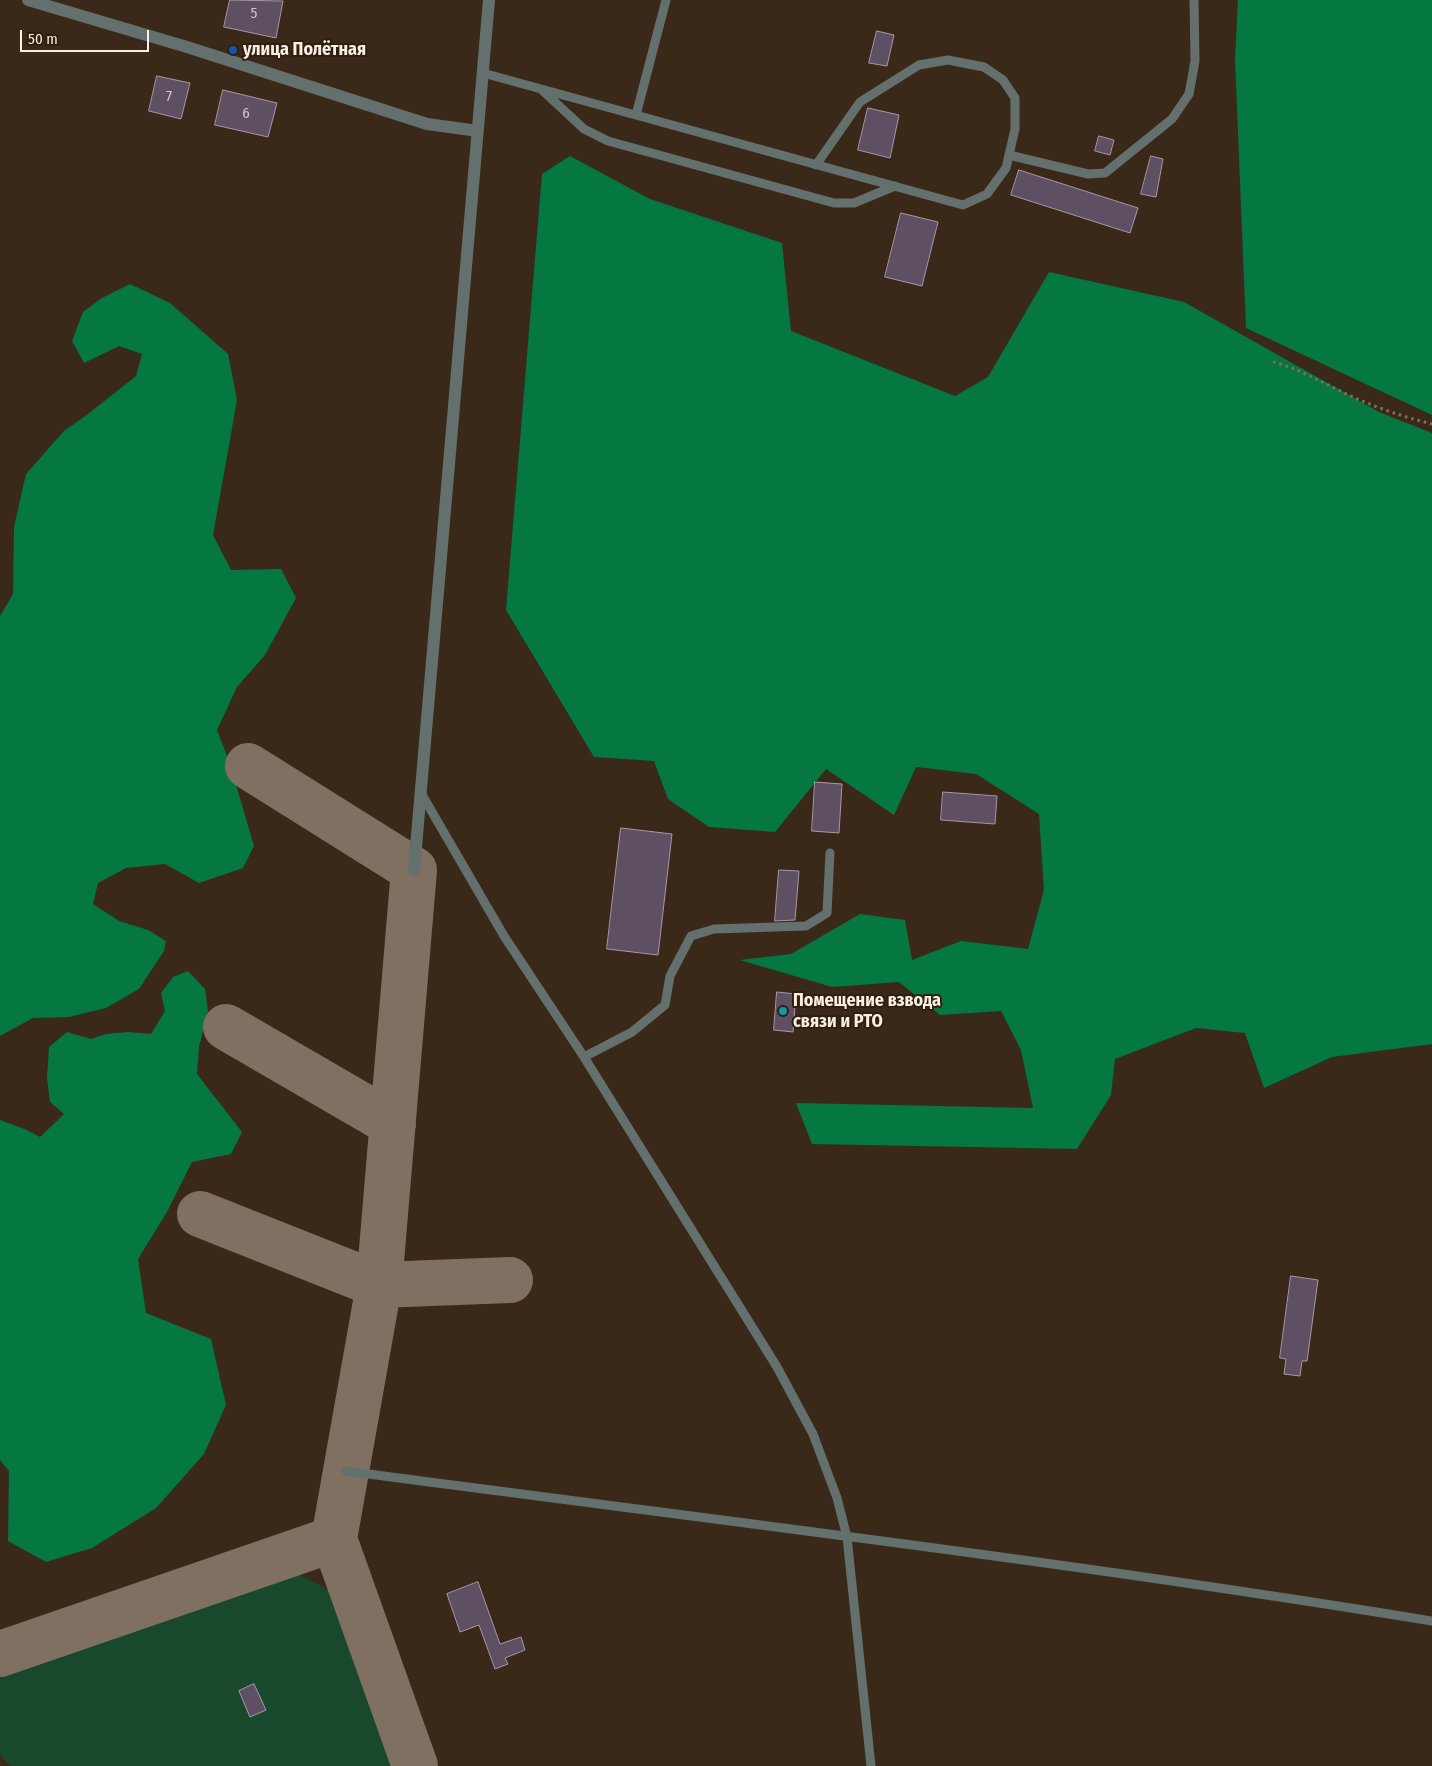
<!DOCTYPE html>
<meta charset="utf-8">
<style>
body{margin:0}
#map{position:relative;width:1432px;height:1766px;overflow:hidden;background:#3a2918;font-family:"Fira Sans Condensed",sans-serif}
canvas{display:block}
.scale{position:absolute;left:20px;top:30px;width:129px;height:22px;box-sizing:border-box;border:2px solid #f9eee3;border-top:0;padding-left:6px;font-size:15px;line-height:18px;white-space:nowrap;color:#f9eee3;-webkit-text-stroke:4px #2f1f0e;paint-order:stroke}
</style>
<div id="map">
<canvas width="1432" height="1766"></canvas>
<div class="scale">50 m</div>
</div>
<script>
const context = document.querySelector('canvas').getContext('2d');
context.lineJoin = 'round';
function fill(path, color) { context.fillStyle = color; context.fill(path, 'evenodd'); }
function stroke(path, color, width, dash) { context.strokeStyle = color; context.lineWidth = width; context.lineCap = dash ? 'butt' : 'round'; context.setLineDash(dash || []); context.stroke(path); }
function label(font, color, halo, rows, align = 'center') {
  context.font = font + ' "Fira Sans Condensed",sans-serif'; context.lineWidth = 4; context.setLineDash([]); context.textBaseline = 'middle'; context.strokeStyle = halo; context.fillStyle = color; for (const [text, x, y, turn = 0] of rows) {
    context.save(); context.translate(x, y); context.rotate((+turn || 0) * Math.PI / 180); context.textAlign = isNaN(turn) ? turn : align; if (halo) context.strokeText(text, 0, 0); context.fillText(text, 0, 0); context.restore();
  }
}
fill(new Path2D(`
 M284 1567 329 1590 392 1766H11L0 1755V1669Z`), '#19492c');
fill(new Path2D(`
 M1238 0H1432V415L1246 328 1235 59Z
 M570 156 650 199 782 243 791 331 955 396 988 377 1049 272 1184 302 1379 412 1432 433V1044L1332 1057 1264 1088 1245 1033 1196 1028 1115 1059 1111 1095 1077 1149 812 1144 796 1103 1033 1108 1021 1050 1001 1011 940 1015 899 982 832 987 740 960 791 954 860 914 905 920 912 960 961 941 1028 949 1044 890 1039 814 976 774 916 767 894 815 826 769 775 832 709 827 668 799 654 761 594 757 506 610 542 174Z
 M130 284 170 303 228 354 237 400 213 535 231 570 281 569 296 598 265 655 237 687 217 730 229 761 254 846 243 868 199 883 165 864 126 868 98 883 93 904 119 921 148 930 166 941 164 951 139 989 106 1008 69 1017 33 1018 0 1036V616L13 594 14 527 26 474 64 431 88 414 136 376 142 354 119 346 84 363 72 341 83 312 102 298Z
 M188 971 205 989 208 1011 199 1047 197 1074 242 1132 231 1154 192 1162 167 1212 138 1259 146 1313 211 1339 226 1405 204 1454 156 1508 92 1548 46 1562 8 1541 9 1471 0 1460V1120L27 1130 40 1137 64 1114 50 1102 47 1078 49 1047 67 1032 91 1039 106 1034 128 1032 151 1034 165 1011 161 993 173 977Z`), '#057740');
stroke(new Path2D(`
 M248 766 414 870 379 1285 334 1539
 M226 1027 393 1124
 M200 1214 379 1285 510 1280
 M0 1654 334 1539 415 1766`), '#7f7062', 46);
const building = new Path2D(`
 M230 0 283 1 276 38 224 27Z
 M877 31 894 35 887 66 869 63Z
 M157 76 190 83 181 119 149 111Z
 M223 90 277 103 268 137 215 125Z
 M868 108 899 115 890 158 858 150Z
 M1099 136 1114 140 1110 155 1095 151Z
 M1151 156 1163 159 1156 197 1141 194Z
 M1019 170 1138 208 1130 233 1011 195Z
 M901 213 938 222 922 286 885 277Z
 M815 782 842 784 839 833 812 831Z
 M943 792 997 796 995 824 941 820Z
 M621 828 672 834 658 955 607 949Z
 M779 870 799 871 795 920 775 921Z
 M777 992 796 994 793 1032 774 1030Z
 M1291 1276 1318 1280 1307 1361H1302L1300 1376 1284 1374 1286 1359 1280 1358Z
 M478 1582 500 1644 521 1637 525 1650 505 1658 508 1664 495 1669 479 1625 460 1632 447 1594Z
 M254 1684 266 1710 250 1717 239 1691Z`);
fill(building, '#5f4f62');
stroke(building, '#a896ac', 1);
stroke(new Path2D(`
 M1273 362C1301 369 1326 385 1351 396 1377 408 1404 417 1432 424`), '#7f7061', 3, [2.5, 4]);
stroke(new Path2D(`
 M483 73 963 205 987 194 1006 168 1015 129V98L1003 80 984 67 948 60 919 65 860 102 816 165
 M542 90 584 129 608 141 834 203H854L895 186
 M636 115 666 0
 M1009 155 1088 174 1105 173 1172 119 1189 94 1195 61 1194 0
 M421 793 504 936 584 1057 777 1367 813 1434 837 1498 847 1537 871 1766
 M584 1057 632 1032 665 1005 670 976 691 936 714 929 806 926 827 913 830 853
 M346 1471C708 1519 1071 1562 1432 1621`), '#63706e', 9);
stroke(new Path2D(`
 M28 0 187 47 427 124 478 131
 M414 870 489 0`), '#63706e', 12);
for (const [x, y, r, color] of [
 [233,50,5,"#1a4fb4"],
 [783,1011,5,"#0f9aa8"]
]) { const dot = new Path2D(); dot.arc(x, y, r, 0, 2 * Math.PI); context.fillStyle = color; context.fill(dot); stroke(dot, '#2f1f0e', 2); }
label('15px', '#d2c6c3', null, [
 ["5",254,14],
 ["7",169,97],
 ["6",246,114]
]);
label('bold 18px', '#f9eee3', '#2f1f0e', [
 ["улица Полётная",243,50],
 ["Помещение взвода",793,1001],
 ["связи и РТО",793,1022]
], 'left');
</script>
